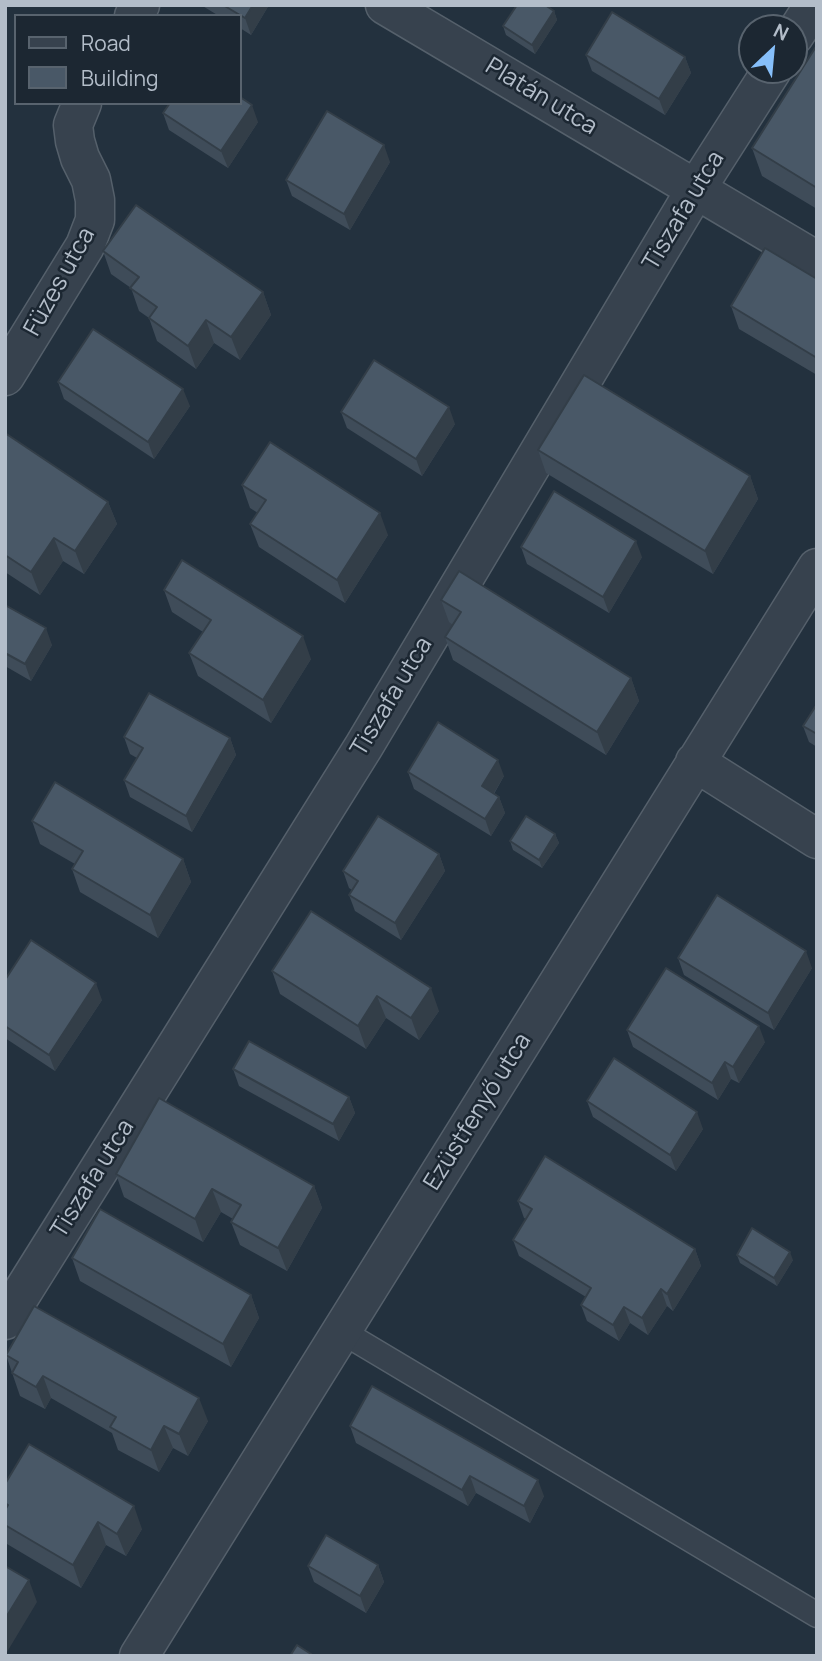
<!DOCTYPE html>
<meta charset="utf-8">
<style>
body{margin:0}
#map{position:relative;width:822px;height:1661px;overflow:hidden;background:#23313e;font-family:Manrope,sans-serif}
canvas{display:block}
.frame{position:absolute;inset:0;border:7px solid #b3bdc9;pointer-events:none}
.legend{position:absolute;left:14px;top:14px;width:228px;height:91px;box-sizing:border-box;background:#1c2732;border:2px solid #58636e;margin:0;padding:9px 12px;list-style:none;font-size:21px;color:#b3bdc9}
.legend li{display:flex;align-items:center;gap:14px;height:35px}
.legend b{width:35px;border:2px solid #58636e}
.north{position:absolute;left:738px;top:14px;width:70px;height:70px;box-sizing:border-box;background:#1c2732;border:2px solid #58636e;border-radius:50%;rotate:26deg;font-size:19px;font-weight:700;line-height:28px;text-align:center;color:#b3bdc9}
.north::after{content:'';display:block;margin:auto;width:24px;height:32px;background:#86bffa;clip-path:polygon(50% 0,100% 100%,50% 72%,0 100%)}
</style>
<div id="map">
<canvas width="822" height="1661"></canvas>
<div class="frame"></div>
<ul class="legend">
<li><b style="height:9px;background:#37424e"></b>Road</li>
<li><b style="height:19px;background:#495867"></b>Building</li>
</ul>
<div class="north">N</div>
</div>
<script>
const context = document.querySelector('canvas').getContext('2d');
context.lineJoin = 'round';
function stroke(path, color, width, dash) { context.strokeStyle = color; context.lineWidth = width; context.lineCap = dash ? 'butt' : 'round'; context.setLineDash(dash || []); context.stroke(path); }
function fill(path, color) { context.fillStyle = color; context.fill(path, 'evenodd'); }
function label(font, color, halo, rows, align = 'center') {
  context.font = font + ' Manrope,sans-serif'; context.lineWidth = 5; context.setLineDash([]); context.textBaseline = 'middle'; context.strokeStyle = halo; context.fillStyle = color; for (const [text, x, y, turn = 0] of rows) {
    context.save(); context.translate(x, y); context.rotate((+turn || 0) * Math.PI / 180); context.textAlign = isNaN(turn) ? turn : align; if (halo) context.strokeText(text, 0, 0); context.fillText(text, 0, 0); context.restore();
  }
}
const service = new Path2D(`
 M341 1331 817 1615`);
const minor = new Path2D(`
 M385 5 817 261
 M134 16 140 5
 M794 36 814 5
 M5 376 85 246 95 220V200L91 180 80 158 75 141 73 125 82 103
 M695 762 817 839
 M5 1320 364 746 696 189 772 70
 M139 1656 817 568`);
stroke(service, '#55606b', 27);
stroke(minor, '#55606b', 41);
stroke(service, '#37424e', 24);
stroke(minor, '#37424e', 38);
fill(new Path2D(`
 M201 5H269L251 35 240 28V16H219Z
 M554 11 557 20 535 54 506 35 503 26Z
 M817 45V209L762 176 752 148Z
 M586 55 685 57 691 73 665 115 592 71Z
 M163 113 258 122 228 168 169 130Z
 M390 162 350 230 292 196 286 180Z
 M103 251 263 292 271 315 240 360 214 343 196 369 157 341 149 318 139 311 131 288 111 274Z
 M817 279V375L739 329 731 306Z
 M58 382 190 406 154 459 64 399Z
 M341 412 455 424 422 476 347 428Z
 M5 433 108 502 117 524 84 574 63 561 40 595 5 572Z
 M538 450 750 476 758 499 713 574 546 473Z
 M242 485 388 535 345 603 259 547 250 524 258 513 250 508Z
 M521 547 642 557 609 613 527 564Z
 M164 590 311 659 271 723 198 676 189 653 203 632 172 612Z
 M441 600 631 678 639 701 606 755 453 660 445 637 453 625 449 622Z
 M5 605 52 645 31 681 5 666Z
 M817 704V747L809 742 803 726Z
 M124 737 230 738 236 755 192 832 130 797 124 780 137 758 130 754Z
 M408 772 504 776 494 794 499 797 505 813 491 836 414 789Z
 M32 821 183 859 191 882 158 938 80 892 72 869 75 864 40 844Z
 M555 834 559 843 542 868 513 850 510 841Z
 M439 854 445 871 401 940 355 911 349 895 352 890 349 888 343 871Z
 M678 958 812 968 774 1030 684 975Z
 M272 971 439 1011 419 1040 386 1018 366 1049 280 994Z
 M5 980 102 1000 55 1071 5 1038Z
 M627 1030 765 1042 739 1083 731 1079 718 1100 633 1047Z
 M233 1069 349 1097 355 1113 339 1141 239 1086Z
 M587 1101 703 1129 676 1171 593 1117Z
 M116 1174 314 1186 322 1208 287 1271 240 1245 231 1222 233 1219 221 1212 203 1242 124 1197Z
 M518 1201 695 1249 701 1266 673 1311 667 1306 648 1335 630 1323 619 1341 587 1321 581 1305 586 1297 519 1256 513 1240 526 1219 524 1218Z
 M737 1255 793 1260 777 1286 740 1263Z
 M72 1258 251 1295 259 1318 231 1367 80 1281Z
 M6 1355 208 1421 188 1456 173 1448 159 1472 118 1450 112 1433 51 1398 45 1409 20 1396Z
 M350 1426 544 1496 530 1523 476 1493 468 1506 356 1443Z
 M5 1484 142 1529 126 1556 106 1545 81 1588 7 1544 5 1539Z
 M378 1565 384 1582 366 1613 314 1582 308 1566Z`), '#3f4c59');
fill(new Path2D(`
 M253 5H269L251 35 245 18Z
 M554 11 557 20 535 54 532 45Z
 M685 57 691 73 665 115 659 99Z
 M252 105 258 122 228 168 221 151Z
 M384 145 390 162 350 230 344 214Z
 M263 292 271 315 240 360 231 337Z
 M206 320 214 343 196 369 188 346Z
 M183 389 190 406 154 459 148 442Z
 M449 407 455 424 422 476 416 459Z
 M750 476 758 499 713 574 705 551Z
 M108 502 117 524 84 574 75 551Z
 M380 513 388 535 345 603 337 580Z
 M54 538 63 561 40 595 31 572Z
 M636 541 642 557 609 613 603 597Z
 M46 628 52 645 31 681 25 664Z
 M303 636 311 659 271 723 263 700Z
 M631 678 639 701 606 755 597 732Z
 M230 738 236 755 192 832 186 816Z
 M498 760 504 776 488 803 482 786Z
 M499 797 505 813 491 836 485 819Z
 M555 834 559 843 542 868 539 860Z
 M439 854 445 871 401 940 395 923Z
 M183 859 191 882 158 938 150 915Z
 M806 951 812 968 774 1030 768 1013Z
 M96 983 102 1000 55 1071 49 1055Z
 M431 988 439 1011 419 1040 411 1018Z
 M377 996 386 1018 366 1049 358 1026Z
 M759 1026 765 1042 739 1083 733 1067Z
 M725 1062 731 1079 718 1100 712 1083Z
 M349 1097 355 1113 339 1141 333 1124Z
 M697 1112 703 1129 676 1171 670 1155Z
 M314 1186 322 1208 287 1271 278 1248Z
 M212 1189 221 1212 203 1242 195 1219Z
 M695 1249 701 1266 673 1311 667 1294Z
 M790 1252 793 1260 777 1286 774 1278Z
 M661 1289 667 1306 648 1335 642 1318Z
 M251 1295 259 1318 231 1367 223 1344Z
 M624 1307 630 1323 619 1341 613 1325Z
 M43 1376 51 1398 45 1409 36 1387Z
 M199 1398 208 1421 188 1456 179 1434Z
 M164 1426 173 1448 159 1472 151 1450Z
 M470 1476 476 1493 468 1506 462 1490Z
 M538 1480 544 1496 530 1523 524 1506Z
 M134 1506 142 1529 126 1556 117 1534Z
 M98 1522 106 1545 81 1588 73 1565Z
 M378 1565 384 1582 366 1613 360 1596Z
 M29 1580 37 1602 7 1652 5 1646V1619Z`), '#333e48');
const building = new Path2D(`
 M223 5H253L245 18Z
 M517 5H545L554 11 532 45 503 26Z
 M612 12 685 57 659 99 586 55Z
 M817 45V188L752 148Z
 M240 97 252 105 221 151 163 113 170 103H240Z
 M327 111 384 145 344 214 286 180Z
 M136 205 263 292 231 337 206 320 188 346 149 318 157 307 130 288 139 277 103 251Z
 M765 248 817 279V358L731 306Z
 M93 329 183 389 148 442 58 382Z
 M374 360 449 407 416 459 341 412Z
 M584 375 750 476 705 551 538 450Z
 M5 433 108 502 75 551 54 538 31 572 5 555Z
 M270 442 380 513 337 580 250 524 266 500 242 485Z
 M554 491 636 541 603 597 521 547Z
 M182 560 303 636 263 700 189 653 211 620 164 590Z
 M459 571 631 678 597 732 445 637 461 612 441 600Z
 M5 605 46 628 25 664 5 653Z
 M149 693 230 738 186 816 124 780 143 748 124 737Z
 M817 704V734L803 726Z
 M438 722 498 760 482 786 499 797 485 819 408 772Z
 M55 782 183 859 150 915 72 869 83 851 32 821Z
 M378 816 439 854 395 923 349 895 358 881 343 871Z
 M526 816 555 834 539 860 510 841Z
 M717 895 806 951 768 1013 678 958Z
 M311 911 431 988 411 1018 377 996 358 1026 272 971Z
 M31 940 96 983 49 1055 5 1026V980Z
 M666 968 759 1026 733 1067 725 1062 712 1083 627 1030Z
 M249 1041 349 1097 333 1124 233 1069Z
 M614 1058 697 1112 670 1155 587 1101Z
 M159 1098 314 1186 278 1248 231 1222 241 1205 212 1189 195 1219 116 1174Z
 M545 1156 695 1249 667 1294 661 1289 642 1318 624 1307 613 1325 581 1305 591 1288 513 1240 532 1209 518 1201Z
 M100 1209 251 1295 223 1344 72 1258Z
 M752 1228 790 1252 774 1278 737 1255Z
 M34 1306 199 1398 179 1434 164 1426 151 1450 110 1427 116 1417 43 1376 36 1387 12 1373 18 1362 6 1355Z
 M372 1386 538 1480 524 1506 470 1476 462 1490 350 1426Z
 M29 1444 134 1506 117 1534 98 1522 73 1565 5 1525V1510L8 1505 5 1503V1484Z
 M326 1535 378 1565 360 1596 308 1566Z
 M5 1566 29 1580 5 1619Z
 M297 1645 314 1656H290Z`);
fill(building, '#495867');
stroke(building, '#333e48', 2);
label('24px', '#b3bdc9', '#1c2732', [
 ["Platán utca",541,97,31],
 ["Tiszafa utca",684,211,-59],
 ["Füzes utca",60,282,-61],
 ["Tiszafa utca",392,697,-59],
 ["Ezüstfenyő utca",478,1112,-58],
 ["Tiszafa utca",93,1179,-58]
]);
</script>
